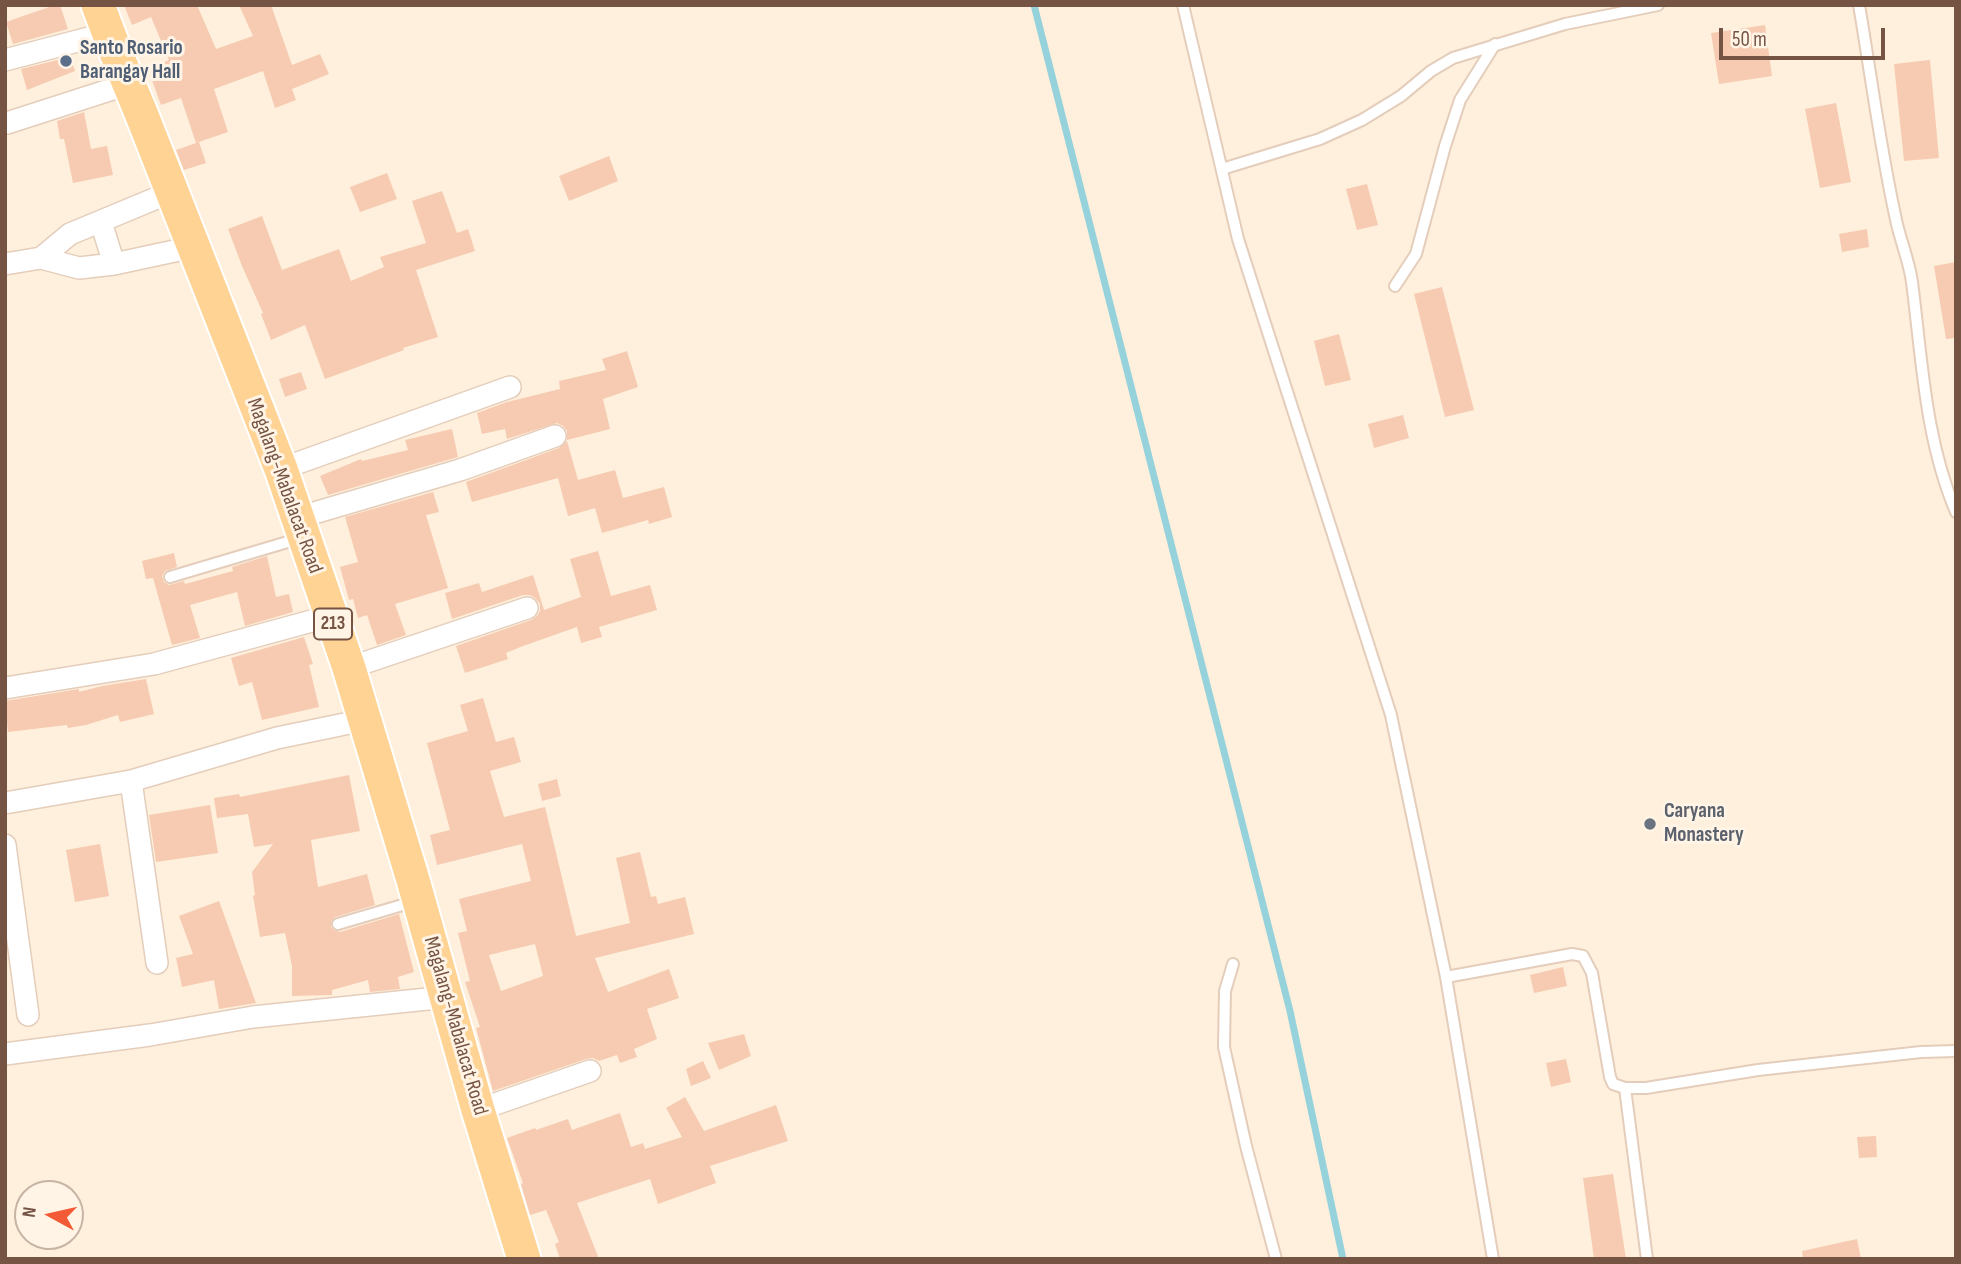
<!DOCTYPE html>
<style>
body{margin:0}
#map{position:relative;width:1961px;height:1264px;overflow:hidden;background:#fef0dc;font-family:"Sofia Sans Condensed",sans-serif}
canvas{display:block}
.frame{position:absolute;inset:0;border:7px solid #755444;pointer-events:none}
.north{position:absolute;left:14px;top:1180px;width:70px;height:70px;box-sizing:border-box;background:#fff4e5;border:2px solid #c8b4a5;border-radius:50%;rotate:278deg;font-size:19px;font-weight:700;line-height:28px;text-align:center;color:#755444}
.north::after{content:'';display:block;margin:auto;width:24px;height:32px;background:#f35b36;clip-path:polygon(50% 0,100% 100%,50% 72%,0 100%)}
.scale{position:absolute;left:1719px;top:28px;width:166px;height:32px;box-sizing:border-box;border:4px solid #755444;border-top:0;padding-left:9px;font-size:21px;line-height:24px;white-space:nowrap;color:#755444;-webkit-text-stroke:5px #fff4e5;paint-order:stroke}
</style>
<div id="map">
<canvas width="1961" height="1264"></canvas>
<div class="frame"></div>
<div class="north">N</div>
<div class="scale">50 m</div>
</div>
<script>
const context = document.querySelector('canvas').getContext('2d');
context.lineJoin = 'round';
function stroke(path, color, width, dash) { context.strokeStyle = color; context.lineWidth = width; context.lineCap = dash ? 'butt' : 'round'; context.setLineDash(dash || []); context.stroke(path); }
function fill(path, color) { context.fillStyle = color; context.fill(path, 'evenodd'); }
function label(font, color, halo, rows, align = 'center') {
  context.font = font + ' "Sofia Sans Condensed",sans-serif'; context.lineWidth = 6; context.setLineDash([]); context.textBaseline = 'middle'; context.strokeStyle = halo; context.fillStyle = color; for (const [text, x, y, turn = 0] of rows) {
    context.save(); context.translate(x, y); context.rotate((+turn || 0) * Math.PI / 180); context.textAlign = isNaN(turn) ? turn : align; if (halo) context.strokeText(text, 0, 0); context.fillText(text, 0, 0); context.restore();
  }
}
stroke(new Path2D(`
 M1034 5 1290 1011 1343 1259`), '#96d2db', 7);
fill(new Path2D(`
 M55 5H60L68 29 13 44 6 22Z
 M124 5H197L216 49 253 36 239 5H271L292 65 320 54 329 74 292 89 296 100 275 108 263 71 214 89 228 132 196 143 181 98 161 105 148 69 169 60 151 17 132 25Z
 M1765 25 1772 76 1719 84 1711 33Z
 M70 57 75 71 27 90 21 69Z
 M1930 60 1939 158 1904 161 1894 64Z
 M1836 103 1851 182 1820 188 1805 109Z
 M84 112 91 149 107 146 113 175 73 183 64 139H60L57 121Z
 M199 142 206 163 184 170 176 150Z
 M609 156 618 181 569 201 559 176Z
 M387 173 397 199 360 212 350 187Z
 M1367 184 1378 225 1357 230 1346 189Z
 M442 191 457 233 468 229 475 251 416 270 438 337 403 348 404 350 325 379 305 325 271 340 261 314 263 313 242 266 228 229 262 216 282 270 339 249 351 281 384 267 380 257 426 243 412 201Z
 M1867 229 1869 247 1842 252 1839 234Z
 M1956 262V338L1946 339 1934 266Z
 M1442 287 1474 410 1445 417 1414 294Z
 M1339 334 1351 380 1325 386 1314 341Z
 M627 351 638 387 603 399 610 429 567 440V431L563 426 557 423 507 439 505 429 482 434 477 413 507 402 560 389 559 381 606 370 602 359Z
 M301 372 307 389 285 397 279 379Z
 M1403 415 1409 438 1374 448 1368 424Z
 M452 429 458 457 328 495 320 476 361 459 362 461 408 450 405 440Z
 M567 441 578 480 615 470 623 498 664 487 672 517 649 524 648 520 602 533 595 508 568 516 558 478 472 502 466 482 559 448Z
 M433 492 439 512 426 515 448 588 395 604 406 635 377 645 367 615 358 618 353 599 349 600 340 567 358 562 345 517Z
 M598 551 611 596 650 585 657 610 599 627 602 637 581 643 577 627 523 646 506 653 508 659 465 673 456 646 531 620 537 616 540 611V604L535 598 530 595H523L452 619 445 593 479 583 482 592 533 575 544 610 581 597 570 559Z
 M174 553 177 567 165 571 162 576 164 582 169 585 184 581 185 584 233 571 232 567 267 556 276 597 289 594 293 612 245 626 237 592 190 605 200 638 172 645 153 578 146 579 142 561Z
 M304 637 313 664 309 665 319 707 262 720 252 682 239 686 231 658Z
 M146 679 154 714 120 722 118 715 86 725 68 728 67 725 8 732 5 701 79 689V692L102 686Z
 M483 698 496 742 514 737 521 762 490 771 504 817 545 807 576 936 630 923 616 858 640 852 651 897 656 896 658 904 685 897 694 934 595 958 608 992 669 969 679 998 647 1009 657 1039 634 1049 637 1057 620 1063 617 1055 599 1061 593 1058 586 1059 493 1091 476 1028 480 1027 465 982 470 981 458 933 467 931 459 899 531 881 522 844 437 865 430 835 450 830 427 743 468 731 460 705ZM535 944 543 976 501 991 489 955Z
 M349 775 360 831 311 840 318 887 367 874 375 905 335 917 331 922V927L336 931 340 932 399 914 414 972 398 977 400 989 370 992 368 980 332 990V995L292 996V966L285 933 260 937 253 896 255 895 252 872 273 844 254 847 248 814 217 818 214 798 239 794 240 797Z
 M557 779 561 796 542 801 538 784Z
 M210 805 218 853 156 862 149 815Z
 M100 844 109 896 75 902 66 850Z
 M219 901 256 1003 219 1009 214 980 182 987 176 958 193 954 179 916Z
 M1563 967 1567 986 1534 993 1530 975Z
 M744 1034 751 1056 719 1070 708 1043Z
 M1566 1059 1571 1082 1551 1087 1546 1063Z
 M703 1061 711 1078 691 1086 686 1069Z
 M685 1097 704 1131 776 1105 788 1141 710 1166 716 1183 658 1204 650 1179 577 1203 599 1259H560L555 1244 559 1242 546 1210 530 1215 521 1184 523 1183 507 1138 535 1128 536 1130 568 1119 572 1130 620 1113 631 1147 643 1143 645 1149 682 1137 666 1108Z
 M1876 1136 1877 1157 1859 1158 1857 1137Z
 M1613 1174 1626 1259H1594L1583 1178Z
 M1857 1239 1861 1259H1803L1802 1251Z`), '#f6cbb2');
const lane = new Path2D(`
 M1183 5 1238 239 1391 715 1446 977 1493 1259
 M1859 5C1871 75 1880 146 1895 215 1899 238 1909 259 1912 282 1922 360 1925 439 1956 512
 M1222 169 1320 139 1362 120 1401 96 1431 71 1453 58 1565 24 1658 5
 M1395 286 1416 254 1445 146 1460 100 1495 44
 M170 577 301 538
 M338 924 416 901
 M1233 964 1225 991 1224 1047 1246 1146 1276 1259
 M1446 977 1572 954 1583 956 1592 973 1610 1077 1613 1084 1625 1088H1646L1758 1070 1921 1052 1956 1051
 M1625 1088 1647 1259`);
const street = new Path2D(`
 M5 60 108 33
 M7 123 128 84
 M101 222 114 264
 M41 258 70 234 171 192
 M5 264 41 258 79 268 114 264 193 247
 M281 469 510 387
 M297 518 460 470 555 436
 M349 668 527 608
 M5 688 154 664 330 616
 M131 781 157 963
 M5 803 131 781 277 738 364 720
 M5 845 28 1015
 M5 1054 150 1035 253 1017 447 997
 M478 1110 590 1071`);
const primary = new Path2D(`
 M98 5 115 50 143 118 281 469 349 668 413 880 478 1110 524 1259`);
stroke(lane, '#e4cdbb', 14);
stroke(street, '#e4cdbb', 24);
stroke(primary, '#fff', 37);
stroke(lane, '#fff', 10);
stroke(street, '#fff', 21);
stroke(primary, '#ffd393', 33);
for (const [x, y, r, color] of [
 [66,61,7,"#5c6f8a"],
 [1650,824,7,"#6b7280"]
]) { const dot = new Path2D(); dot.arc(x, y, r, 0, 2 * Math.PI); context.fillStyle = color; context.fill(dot); stroke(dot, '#fff4e5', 2.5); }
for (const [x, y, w] of [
 [333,624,38]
]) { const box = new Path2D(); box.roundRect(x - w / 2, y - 15.5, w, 31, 5); context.fillStyle = '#fff4e5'; context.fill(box); stroke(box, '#755444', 2); }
label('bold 19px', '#755444', null, [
 ["213",333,624]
]);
label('bold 21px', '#4e5e75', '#fff4e5', [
 ["Santo Rosario",80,49],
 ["Barangay Hall",80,73]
], 'left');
label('21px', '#755444', '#fff4e5', [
 ["Magalang-Mabalacat Road",284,486,70],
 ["Magalang-Mabalacat Road",455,1026,74]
]);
label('bold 21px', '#5b616d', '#fff4e5', [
 ["Caryana",1664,812],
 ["Monastery",1664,836]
], 'left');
</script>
